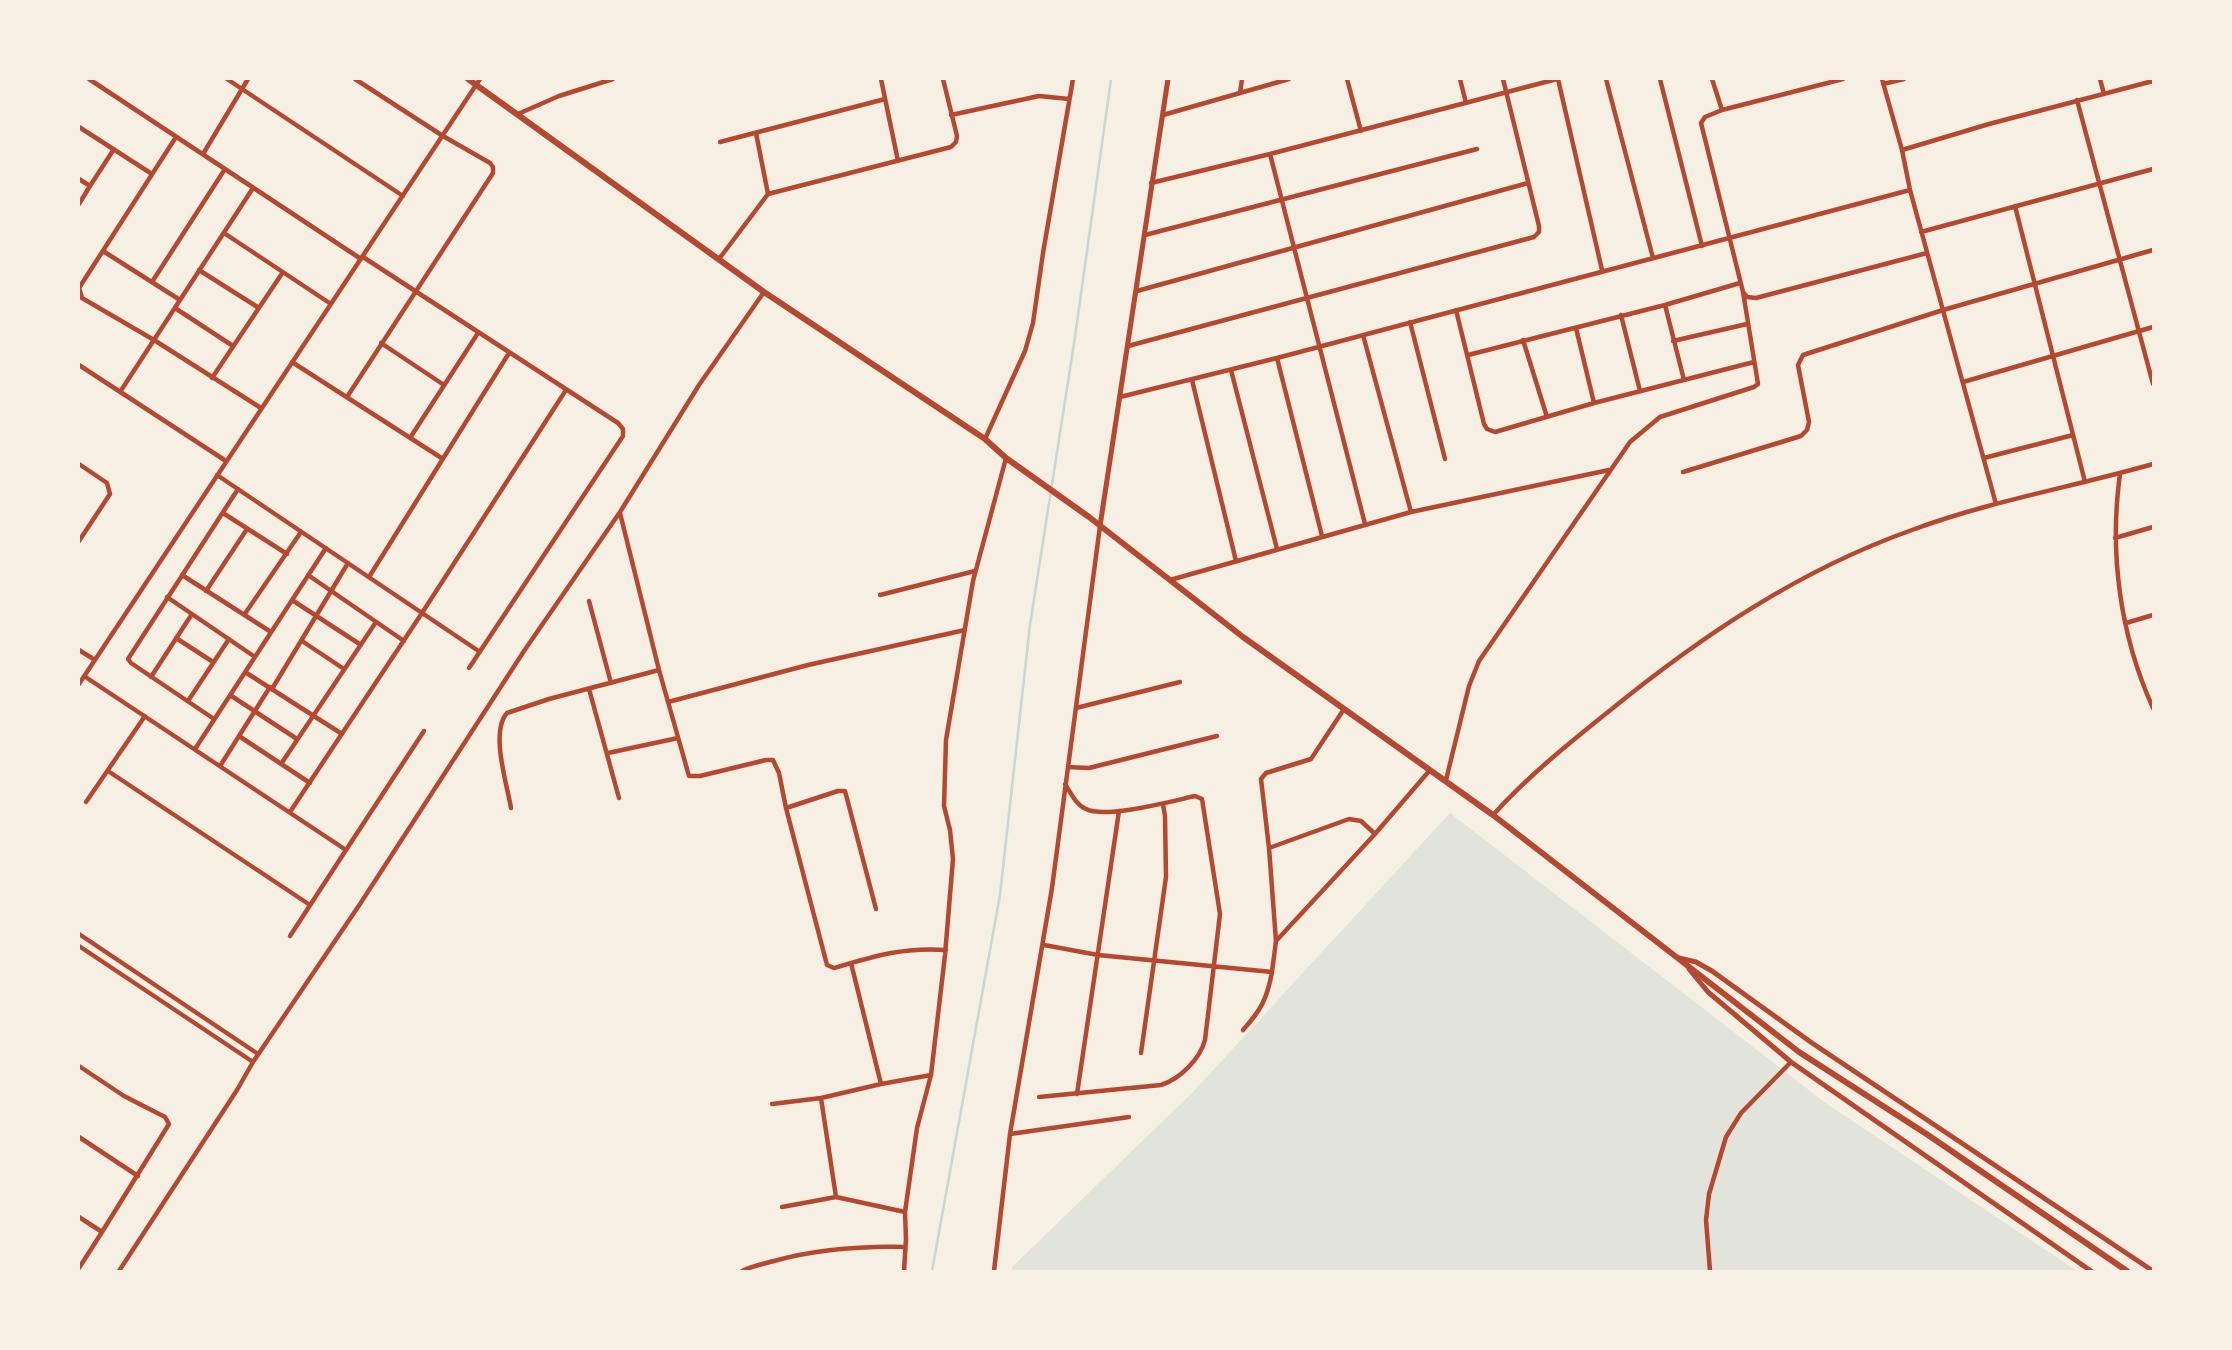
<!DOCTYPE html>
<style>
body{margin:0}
#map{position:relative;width:2232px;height:1350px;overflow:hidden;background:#f6efe4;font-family:"Roboto Condensed",sans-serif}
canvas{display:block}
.frame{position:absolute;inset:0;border:80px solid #f6efe4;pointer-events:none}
</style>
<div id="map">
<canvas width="2232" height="1350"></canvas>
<div class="frame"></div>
</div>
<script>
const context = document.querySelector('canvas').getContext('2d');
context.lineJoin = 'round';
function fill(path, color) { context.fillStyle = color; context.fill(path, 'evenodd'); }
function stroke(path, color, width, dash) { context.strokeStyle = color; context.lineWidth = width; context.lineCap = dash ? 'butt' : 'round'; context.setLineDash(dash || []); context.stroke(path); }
fill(new Path2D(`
 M1450 813 1827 1104 2077 1271H1012V1267L1193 1092Z`), '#e2e4dc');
stroke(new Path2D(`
 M932 1271 1000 895 1030 625 1075 337 1111 79`), '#c9d6d2', 2.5);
stroke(new Path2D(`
 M89 79 361 259
 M227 79 403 196
 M881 79 898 161
 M1347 79 1361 131
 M1460 79 1466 103
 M1558 79 1602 270
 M1606 79 1653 258
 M1660 79 1702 246
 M1712 79 1722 110
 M1843 79 1722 110 1705 117 1701 123 1743 292 1747 297 1756 298 1927 253
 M1882 79 1902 150 1910 190 1996 504
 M2100 79 2104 94
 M1883 84 1904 79
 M1240 93 1242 79
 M2077 100 2153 384
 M518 114 559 96 613 79
 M951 115 1039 96 1069 99
 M1163 115 1289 79
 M79 127 152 174
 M756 133 768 194
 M176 137 79 288 82 298 154 340 261 408
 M720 142 885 99
 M1902 150 1989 124 2153 81
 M203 154 248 79
 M1270 154 1365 524
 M79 179 90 186 114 149
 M1151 183 1270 154 1557 79
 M79 204 90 186
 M2015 206 2085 482
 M1921 232 2153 169
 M224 233 331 304
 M1145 235 1477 149
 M103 251 180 300
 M363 257 618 423 623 429V436L469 668
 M719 259 768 194 951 147 956 142 957 136 943 79
 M199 270 259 308
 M152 282 225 169
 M1137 291 1528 183
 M1665 305 1684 380
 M175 308 233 346
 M1456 310 1484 424 1487 429 1495 432 1594 403 1754 362
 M1621 315 1640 391
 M1410 322 1445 459
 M1576 328 1594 403
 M1363 335 1411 512
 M1523 340 1547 417
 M1673 341 1747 324
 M381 343 444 385
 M1128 346 1534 237 1539 232V226L1503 79
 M1468 355 1665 305 1740 283
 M1277 358 1322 536
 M292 362 443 459
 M79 365 226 461
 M1231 370 1277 549
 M212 378 283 272
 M1192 380 1236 561
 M1963 382 2153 327
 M120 392 253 188
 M347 397 493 173V167L490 163 443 136 355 79
 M1120 397 1277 358 1910 190
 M410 438 478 333
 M985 439 1025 351 1033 323 1043 253 1073 79
 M1984 458 2073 435
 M79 464 107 483 110 494 79 541
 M1683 472 1801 436 1807 430 1809 422 1798 365 1803 355 1943 310 2153 250
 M2120 474C2109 553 2120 635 2153 708
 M217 475 480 652
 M223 513 287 554
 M620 513 659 670 689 776H700L766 760H773L779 773 786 808
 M2115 538 2153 527
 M182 575 271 632
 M308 575 404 641
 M369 577 509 353
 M1170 580 1411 512 1609 470
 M206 591 247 529
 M880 595 975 571
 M167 597 255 657
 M292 600 361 645
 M589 601 611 683
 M244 615 301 532
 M2126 623 2153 615
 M176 638 213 662
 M302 641 344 669
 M79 650 95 660
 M245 672 342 734
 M84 676 346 850 424 731
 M151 677 192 614
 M79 684 480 79
 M272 689 348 563
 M589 689 619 798
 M230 695 297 739
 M188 701 229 639
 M668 702 808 665 965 630
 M1076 708 1180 682
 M214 719 131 663 128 659 238 489
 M239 736 310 783
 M195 749 326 548
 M608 753 678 738
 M281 764 376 622
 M220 766 270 687
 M1068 767 1089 768 1217 736
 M108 771 310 905
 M1446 780 1469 686 1479 661 1630 442 1660 417 1754 387 1758 384 1743 292
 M86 802 145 716
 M511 808C507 784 490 732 507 713L549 699 659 670
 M290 812 422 613 566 390
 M1493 815C1527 777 1568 744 1608 712 1700 637 1799 570 1912 530 1990 501 2073 487 2153 464
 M1269 848 1349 819 1361 821 1375 834
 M876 909 845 791H838L786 808 827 965 834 968C874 956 903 947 946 950
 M79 934 258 1054
 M290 936 346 850
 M1276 941 1375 834 1430 770
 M1044 945 1098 955 1272 972 1276 941 1269 848 1261 779 1266 773 1311 759 1344 709
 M79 946 253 1062
 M851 963 881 1084 931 1075
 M1243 1030C1261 1010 1267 999 1272 972
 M1141 1053 1166 877 1165 816 1163 804
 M79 1066 124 1096 165 1117 169 1124 102 1232 79 1217
 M1077 1094 1119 811
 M1039 1097 1161 1085C1180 1079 1200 1059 1205 1040L1220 914 1202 799 1195 796C1172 801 1106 819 1086 809 1076 805 1071 793 1065 784
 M821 1098 836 1197
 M772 1104 821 1098 881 1084
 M1010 1134 1129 1117
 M79 1137 138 1176
 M782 1207 836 1197 905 1212
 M79 1268 102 1232
 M119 1271 237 1090 253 1062 360 904 524 651 620 512 699 385 764 292
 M742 1271C752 1266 763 1264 774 1261 818 1249 860 1246 905 1247
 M904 1271 906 1239 905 1212 917 1128 931 1075 945 955 953 859 950 830 944 806 946 740 973 581 1006 458
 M994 1271 1010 1134 1052 888 1100 526
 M1710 1271 1706 1220 1709 1194 1726 1137 1741 1113 1791 1062`), '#b5482f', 4.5);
stroke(new Path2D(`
 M1100 526 1168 79
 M1679 958 1696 962 1712 971 1812 1043 2153 1271
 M1689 969 1708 992 1791 1062 2091 1271`), '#b5482f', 5);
stroke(new Path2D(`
 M468 79 764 292 985 439 1006 458 1089 517 1243 637 1493 815 1799 1052 1928 1135 2127 1271`), '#b5482f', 6);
</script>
